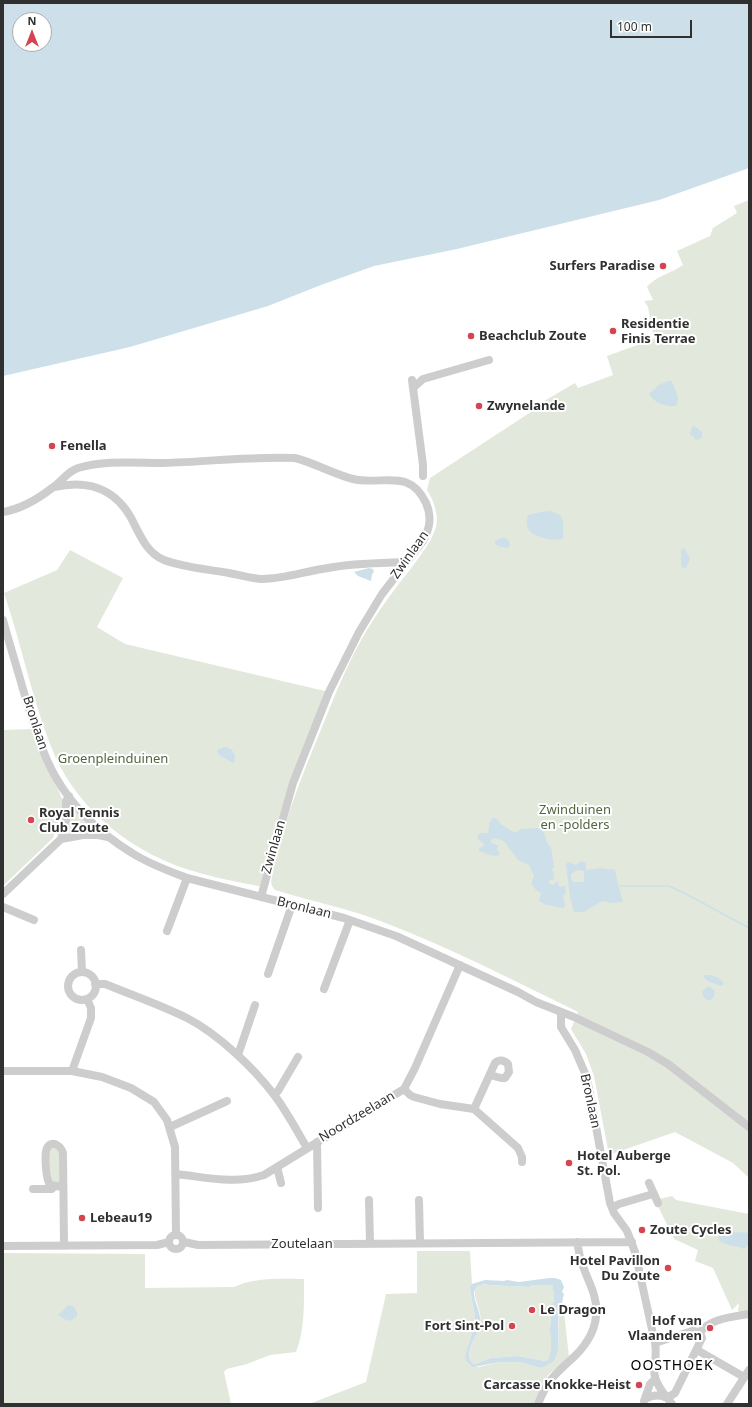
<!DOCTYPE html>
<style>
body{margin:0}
#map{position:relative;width:752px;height:1407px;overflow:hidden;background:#fff;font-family:"Noto Sans",sans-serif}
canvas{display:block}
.frame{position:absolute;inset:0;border:4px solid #303030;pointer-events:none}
.north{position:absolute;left:12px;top:12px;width:40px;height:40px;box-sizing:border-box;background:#fff;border:1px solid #acacac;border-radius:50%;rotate:0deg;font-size:11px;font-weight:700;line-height:16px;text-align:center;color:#303030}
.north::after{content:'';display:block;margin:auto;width:14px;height:18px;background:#d44551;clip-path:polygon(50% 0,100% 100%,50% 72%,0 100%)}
.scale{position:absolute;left:610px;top:20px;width:82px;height:18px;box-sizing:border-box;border:2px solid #303030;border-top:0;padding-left:5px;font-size:12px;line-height:14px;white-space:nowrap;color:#303030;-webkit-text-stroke:3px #fff;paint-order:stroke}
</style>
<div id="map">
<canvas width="752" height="1407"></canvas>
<div class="frame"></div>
<div class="north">N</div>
<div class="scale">100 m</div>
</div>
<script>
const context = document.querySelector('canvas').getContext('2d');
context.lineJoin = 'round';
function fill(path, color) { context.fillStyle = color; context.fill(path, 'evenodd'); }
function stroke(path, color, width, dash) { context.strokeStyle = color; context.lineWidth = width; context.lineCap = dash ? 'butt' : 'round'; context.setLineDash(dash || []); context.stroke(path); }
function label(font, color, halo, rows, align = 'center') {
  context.font = font + ' "Noto Sans",sans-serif'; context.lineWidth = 4; context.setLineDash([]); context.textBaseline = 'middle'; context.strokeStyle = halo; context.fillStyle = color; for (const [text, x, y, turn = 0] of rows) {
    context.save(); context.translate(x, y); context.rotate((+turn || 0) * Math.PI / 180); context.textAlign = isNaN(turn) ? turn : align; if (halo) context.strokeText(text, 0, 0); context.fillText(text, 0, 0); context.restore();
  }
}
fill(new Path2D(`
 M749 200V1178L733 1163 675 1132 609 1155 594 1076 586 1054 571 1029 578 1012C515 981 453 949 388 924 352 909 313 902 275 890L272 886 271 882C280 831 300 780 320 732 333 700 346 666 364 635 377 613 393 591 409 571 419 557 429 546 435 530 440 517 434 501 427 490L430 478 540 406 539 404 575 383 578 388 613 375 607 356 654 339 648 307 644 301 653 300 647 287C654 277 672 273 683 265L677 251 710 236 713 228 737 213 734 206Z
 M70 550 123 578 97 627 125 644 329 692 293 783 263 887C238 882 211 877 186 869 126 849 72 804 50 744 31 695 21 643 4 593L57 570Z
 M31 729 64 803 53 838 3 886V730Z
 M69 803 98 831 71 834 66 829Z
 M59 1147 60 1182 58 1184H52L48 1152 50 1148Z
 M672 1196 676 1200 749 1214V1311L740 1312 738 1311 739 1303 732 1310 713 1268 695 1261 698 1250 674 1239 655 1200Z
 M417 1251H470L472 1284 470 1286C470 1298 476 1309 475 1321 474 1335 465 1347 466 1361L478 1367 501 1362H520L540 1368 557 1352 559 1342V1311L563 1303 569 1357 548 1375 536 1404H309L366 1382 386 1294 417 1293Z
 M3 1253 145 1254V1288L234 1287C257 1277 279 1279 304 1279 304 1303 305 1330 296 1352L270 1355 247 1364 227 1369 224 1372 231 1404H3Z
 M486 1284 488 1285 530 1287 532 1285H553L552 1288 554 1293V1300L550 1309 551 1324 549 1329 551 1337V1350L548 1360 545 1361 518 1356 491 1358 475 1364 472 1363C464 1350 478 1336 480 1323 483 1311 473 1301 475 1289L480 1285Z`), '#e3e8dc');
fill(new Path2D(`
 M3 3H749V168L659 200 457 249 374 266 321 285 268 306 130 347 3 376ZM20 20H44V44H20Z
 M668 381H671L672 382C675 390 681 398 676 406 664 406 657 405 649 394L659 385Z
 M692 426H694L702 432V437L700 439 696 440 693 436 690 435Z
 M551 511 560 515 563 521V539C553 541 532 538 528 528 526 524 527 520 528 515L541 512Z
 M503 537C507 539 510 540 510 545L508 548 498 546 495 543V541Z
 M683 548 685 549 690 559 686 568H683L681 566V551Z
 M369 568 373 569 374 572 372 574 371 581 358 576 354 572Z
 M224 747H227L232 750 235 756 234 762 233 763 219 755 217 750Z
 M492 818H496L502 825 515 833 521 829 538 828 543 829 547 843 551 847 554 867 552 868 554 879 549 881V883L553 885 557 881 560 887 565 886 566 893 563 896 565 905 563 908 546 905 539 901 541 893 536 890 534 887 531 884 534 876 529 865 518 860 504 841 495 838 491 840V843L498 845 497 850 500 854 497 856 490 855 479 851V848L484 846V844L477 838 480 833H487L489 829V824Z
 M581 861 586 863V869L587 870 600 868 615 870 618 884V887L619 888 623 902 613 903 602 901 584 912H574L570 897 566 864 568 862 576 865ZM578 870 584 871V882H573L571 879V874Z
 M705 975C712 975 721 977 724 984L721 986C715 983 707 983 703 976Z
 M709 986 715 991 714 996 711 1000H708L704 998 702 992 704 989Z
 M731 1231C737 1234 742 1231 749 1233V1245L744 1249C736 1245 727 1246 719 1241L718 1236 720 1234Z
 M549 1278H555L561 1280 564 1287 562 1292 564 1294C563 1301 560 1307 559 1313 557 1327 562 1348 554 1360 551 1364 545 1366 540 1368L520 1362H501L473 1367 466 1361 465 1356C468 1345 473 1333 475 1322 476 1310 470 1298 470 1286L472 1284 485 1280 504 1281 507 1280 519 1282ZM486 1284 488 1285 530 1287 532 1285H553L552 1288 554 1293V1300L550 1309 551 1324 549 1329 551 1337V1350L548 1360 545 1361 518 1356 491 1358 475 1364 472 1363C464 1350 477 1337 480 1325 484 1309 461 1287 486 1284Z
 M68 1305 73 1306 77 1312V1316L70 1321 64 1319 58 1315Z`), '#cddfe9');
stroke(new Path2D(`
 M617 886H669L688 895 749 928`), '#cddfe9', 1.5);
stroke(new Path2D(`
 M412 380 423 465V476
 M413 388 423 379 489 360
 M54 487C85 480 113 487 130 516 139 532 145 552 164 560 185 568 208 569 229 573 240 575 252 579 262 579 284 579 306 571 328 568 353 563 380 563 406 562
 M3 512C20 509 38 499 52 488 62 482 66 472 78 468 105 460 135 463 163 463 207 462 251 456 295 458 315 463 333 474 353 479 382 486 409 467 426 503 432 517 430 528 423 541L382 594 359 632 329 692 293 783 261 897
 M3 620C10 646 18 671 25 696 34 724 41 751 55 776 73 808 101 834 132 853 149 864 169 871 187 878L344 918 396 936 518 992 536 1002 574 1017 648 1052 668 1064 749 1127
 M61 839 66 820V801L69 796
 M3 894 61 839 83 835H98L108 837
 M3 907 34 920
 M167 931 187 878
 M81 950 82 972
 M68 986a14 14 0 1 1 28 0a14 14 0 1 1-28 0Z
 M268 974 292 905
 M95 984H105C132 995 161 1005 187 1018 218 1034 254 1068 275 1096 287 1112 297 1131 307 1148
 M324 989 350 920
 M561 1012V1027L575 1050 587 1078 610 1203 614 1213 627 1231 635 1252 655 1343C657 1353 655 1360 654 1369 654 1383 664 1394 672 1404
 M238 1055 255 1005
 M3 1071H72L102 1077 131 1088 154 1102 167 1120 175 1147 176 1235
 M72 1071 91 1018V1008L87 999
 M404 1089 410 1095 414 1097 440 1104 474 1109 518 1148 522 1157V1162
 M274 1095 278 1091 298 1057
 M474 1109 495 1063C499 1059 504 1060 508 1064L509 1072 505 1078H501L490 1075
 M170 1127 227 1101
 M317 1142 318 1208
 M277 1167 281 1183
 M176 1174C205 1177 235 1185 264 1175L404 1089 415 1068 460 965
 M649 1183 658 1203
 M63 1187 50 1185C46 1180 44 1154 47 1148 52 1139 61 1146 63 1153L64 1246
 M33 1189H52L53 1187
 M369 1200 370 1244
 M419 1200 420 1243
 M612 1208 619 1204 653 1194
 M169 1242a7 7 0 1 1 14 0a7 7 0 1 1-14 0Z
 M184 1242 198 1245 632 1242
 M3 1246 157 1245 169 1242
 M700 1332C711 1318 733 1317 749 1314
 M655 1343 692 1331 700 1332
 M697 1350 744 1377
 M645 1399C652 1395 659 1394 667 1398L675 1393 702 1338 700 1332
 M644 1401 650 1384 655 1379
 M538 1404C548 1379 556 1373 575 1356 592 1339 601 1319 594 1295 591 1284 585 1274 582 1263 579 1257 579 1249 577 1242
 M727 1404 749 1370`), '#cdcdcd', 8);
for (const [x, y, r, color] of [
 [663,266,4,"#d44551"],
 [613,331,4,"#d44551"],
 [471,336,4,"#d44551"],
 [479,406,4,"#d44551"],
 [52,446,4,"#d44551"],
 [31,820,4,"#d44551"],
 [569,1163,4,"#d44551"],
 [82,1218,4,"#d44551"],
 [642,1230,4,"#d44551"],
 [668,1268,4,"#d44551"],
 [532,1310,4,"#d44551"],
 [512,1326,4,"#d44551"],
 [710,1328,4,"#d44551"],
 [639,1385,4,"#d44551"]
]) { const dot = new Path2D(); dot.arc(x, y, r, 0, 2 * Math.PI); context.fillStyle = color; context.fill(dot); stroke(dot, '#fff', 1.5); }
label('bold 13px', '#303030', '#fff', [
 ["Surfers Paradise",655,266,"right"],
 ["Residentie",621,324],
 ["Finis Terrae",621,339],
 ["Beachclub Zoute",479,336],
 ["Zwynelande",487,406],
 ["Fenella",60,446],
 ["Royal Tennis",39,813],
 ["Club Zoute",39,828],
 ["Hotel Auberge",577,1156],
 ["St. Pol.",577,1171],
 ["Lebeau19",90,1218],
 ["Zoute Cycles",650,1230],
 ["Hotel Pavillon",660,1261,"right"],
 ["Du Zoute",660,1276,"right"],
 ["Le Dragon",540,1310],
 ["Hof van",702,1321,"right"],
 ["Vlaanderen",702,1336,"right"],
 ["Fort Sint-Pol",504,1326,"right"],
 ["Carcasse Knokke-Heist",631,1385,"right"]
], 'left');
label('13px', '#303030', '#fff', [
 ["Zwinlaan",410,555,-55],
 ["Bronlaan",35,723,72],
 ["Zwinlaan",274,847,-74],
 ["Bronlaan",304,908,14],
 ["Bronlaan",590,1101,78],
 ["Noordzeelaan",357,1117,-31],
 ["Zoutelaan",302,1244]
]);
label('13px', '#546741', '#fff', [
 ["Groenpleinduinen",113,759],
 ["Zwinduinen",575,810],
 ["en -polders",575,825]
]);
context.letterSpacing = '1px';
label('14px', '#000', '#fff', [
 ["OOSTHOEK",672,1366]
]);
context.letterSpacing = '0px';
</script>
